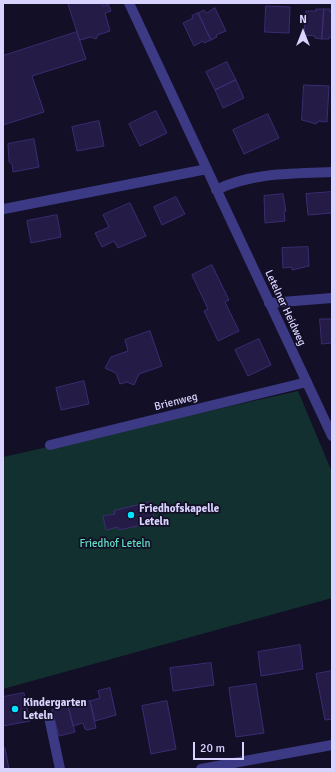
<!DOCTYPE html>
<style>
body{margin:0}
#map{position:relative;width:335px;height:772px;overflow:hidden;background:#130f26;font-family:Signika,sans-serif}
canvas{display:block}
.frame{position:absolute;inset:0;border:4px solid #d9d4ff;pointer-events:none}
.north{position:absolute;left:283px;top:12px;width:40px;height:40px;-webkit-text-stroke:3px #130f26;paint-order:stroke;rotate:0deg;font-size:11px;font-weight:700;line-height:16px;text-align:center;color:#d9d4ff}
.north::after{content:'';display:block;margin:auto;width:14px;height:18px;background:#d9d4ff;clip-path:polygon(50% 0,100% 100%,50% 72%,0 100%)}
.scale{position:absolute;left:193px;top:742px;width:51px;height:18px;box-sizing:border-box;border:2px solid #d9d4ff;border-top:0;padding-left:5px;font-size:12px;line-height:14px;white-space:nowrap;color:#d9d4ff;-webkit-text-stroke:3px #130f26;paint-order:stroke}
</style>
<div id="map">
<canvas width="335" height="772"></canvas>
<div class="frame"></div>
<div class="north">N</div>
<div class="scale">20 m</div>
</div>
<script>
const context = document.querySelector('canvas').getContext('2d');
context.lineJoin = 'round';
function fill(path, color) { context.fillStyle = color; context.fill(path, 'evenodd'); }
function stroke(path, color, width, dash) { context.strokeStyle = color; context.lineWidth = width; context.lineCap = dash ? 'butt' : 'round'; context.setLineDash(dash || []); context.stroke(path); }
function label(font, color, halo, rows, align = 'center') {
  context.font = font + ' Signika,sans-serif'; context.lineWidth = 3.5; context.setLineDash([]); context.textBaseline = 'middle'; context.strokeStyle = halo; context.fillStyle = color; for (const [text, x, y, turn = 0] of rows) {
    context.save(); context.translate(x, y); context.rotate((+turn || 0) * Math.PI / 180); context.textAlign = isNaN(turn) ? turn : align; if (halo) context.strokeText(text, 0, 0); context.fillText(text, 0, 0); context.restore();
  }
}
fill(new Path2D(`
 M298 391 332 472V598L3 689V457Z`), '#12302f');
const building = new Path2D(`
 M68 3H102L103 6 108 4 111 11 105 13 110 31 98 35 96 39 91 37 80 40Z
 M266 6 290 7 289 33 265 32Z
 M215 8 226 31 216 35 217 37 211 40 198 13 204 10 206 13Z
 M316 9H324L322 39 315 38V36L304 35 306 11H316Z
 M324 9H330V12H332V37H329V39H322Z
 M198 13 211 40 204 43 203 41 194 46 183 23 193 18 192 16Z
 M77 32 86 59 32 76 44 112 3 125V56Z
 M227 62 236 80 215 90 206 72Z
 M236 80 244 98 223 108 215 90Z
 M304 85 329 86 327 122 319 121 316 124 302 120Z
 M156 111 167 133 140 146 129 124Z
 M268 114 279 138 244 154 233 130Z
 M99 121 104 146 77 151 72 127Z
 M34 139 39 167 13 172 12 164 9 162 8 144Z
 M332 192V213L308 215 306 194Z
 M283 194 286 211H284L285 221 265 223 264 196Z
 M176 197 185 214 162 225 154 207Z
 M130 203 146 236 118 248 114 241 102 247 95 233 109 227 103 215Z
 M57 215 61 237 31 243 27 221Z
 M308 247 309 266 292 270V267L283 268 282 248Z
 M212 265 229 300 225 302 239 331 218 341 204 311 208 309 192 275Z
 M320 319H332V343L322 344Z
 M150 331 162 366 139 374 134 385 127 382 120 384 116 373 105 368 111 357 128 351 125 340Z
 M259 339 271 365 248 376 235 350Z
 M84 381 89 404 61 410 56 388Z
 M151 502 155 522 119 530 118 527 106 530 103 516 115 514 114 511Z
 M300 645 303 669 261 676 258 652Z
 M211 663 214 685 173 691 170 668Z
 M332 671V719L325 720 316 674Z
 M256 684 264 733 236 737 229 688Z
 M110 688 116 715 95 721 90 701 100 698 98 691Z
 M24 693 30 721 3 726V697Z
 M90 701 96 728 87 730 85 729 83 723 73 726 68 706Z
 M167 701 176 749 151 754 142 706Z
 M68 706 75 732 59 736 52 710Z
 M5 748 9 769H3V749Z`);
fill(building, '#241b47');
stroke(building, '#3b2d73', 1);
stroke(new Path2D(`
 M129 3 332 436
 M216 190C252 172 293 174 332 172
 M4 209 207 169
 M269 303 332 298
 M50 445 307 382
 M49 717 60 769
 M201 769 332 745`), '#3d3a85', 10);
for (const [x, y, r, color] of [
 [131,515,4,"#00e5ff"],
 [15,709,4,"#00e5ff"]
]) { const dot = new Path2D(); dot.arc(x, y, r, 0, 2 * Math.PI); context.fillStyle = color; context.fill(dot); stroke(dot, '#130f26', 1.5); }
label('11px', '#d9d4ff', '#130f26', [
 ["Letelner Heidweg",285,308,65],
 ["Brienweg",176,402,-14]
]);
label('bold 11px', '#d9d4ff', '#130f26', [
 ["Friedhofskapelle",139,509],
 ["Leteln",139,522],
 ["Kindergarten",23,703],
 ["Leteln",23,716]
], 'left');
label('11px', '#5fe0c0', '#130f26', [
 ["Friedhof Leteln",115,544]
]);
</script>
